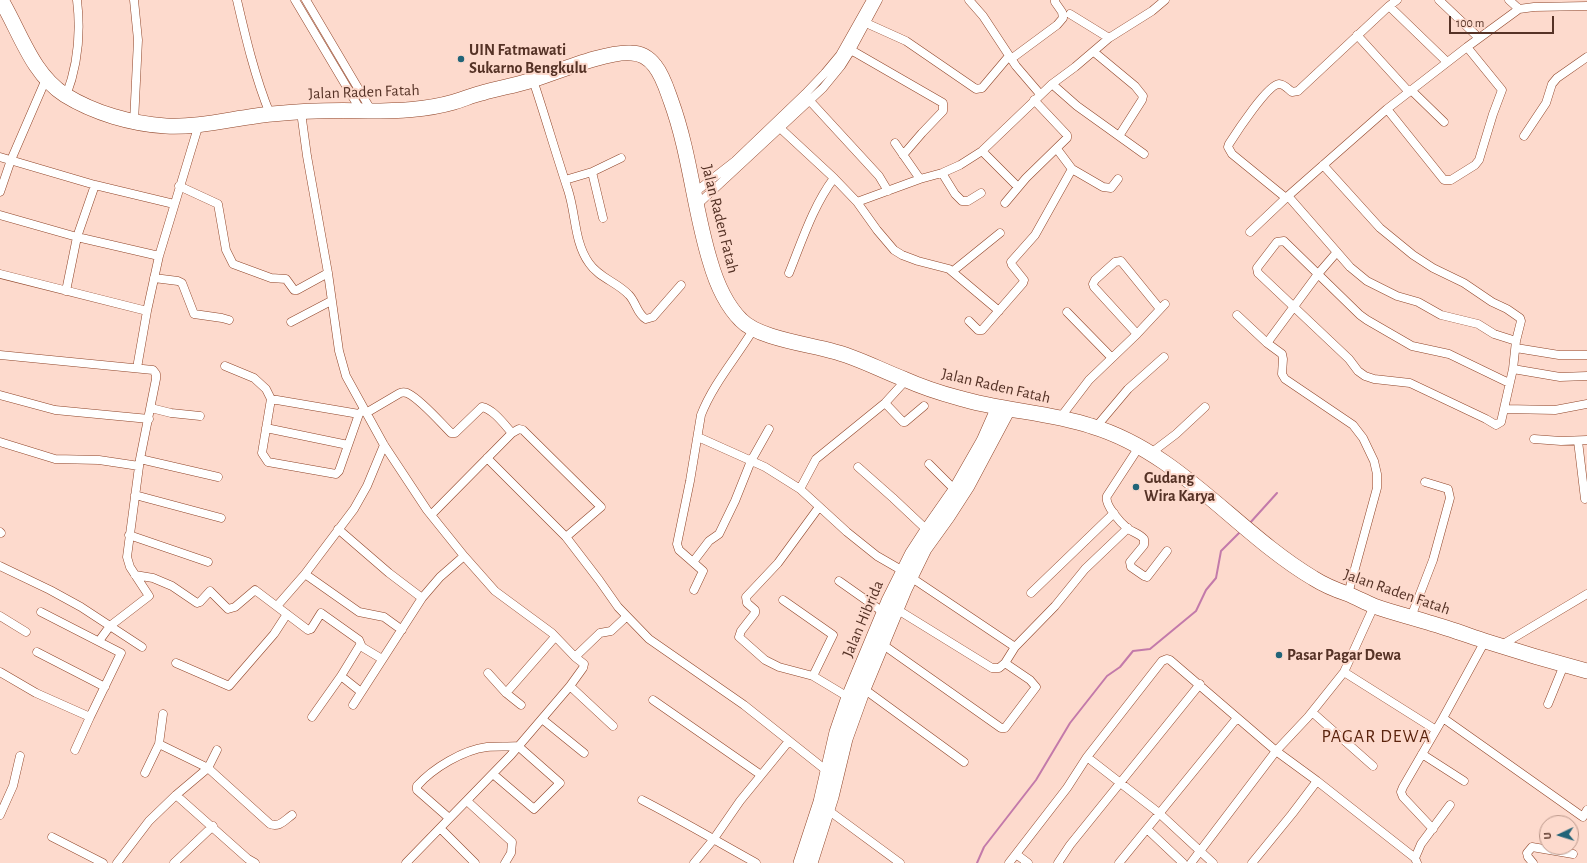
<!DOCTYPE html>
<style>
body{margin:0}
#map{position:relative;width:1587px;height:863px;overflow:hidden;background:#fddacd;font-family:"Alegreya Sans",sans-serif}
canvas{display:block}
.north{position:absolute;left:1539px;top:815px;width:40px;height:40px;box-sizing:border-box;background:#fddacd;border:1px solid #ba978a;border-radius:50%;rotate:266deg;font-size:11px;font-weight:700;line-height:16px;text-align:center;color:#553226}
.north::after{content:'';display:block;margin:auto;width:14px;height:18px;background:#226478;clip-path:polygon(50% 0,100% 100%,50% 72%,0 100%)}
.scale{position:absolute;left:1449px;top:16px;width:105px;height:18px;box-sizing:border-box;border:2px solid #553226;border-top:0;padding-left:5px;font-size:12px;line-height:14px;white-space:nowrap;color:#553226;-webkit-text-stroke:3px #fddacd;paint-order:stroke}
</style>
<div id="map">
<canvas width="1587" height="863"></canvas>
<div class="north">U</div>
<div class="scale">100 m</div>
</div>
<script>
const context = document.querySelector('canvas').getContext('2d');
context.lineJoin = 'round';
function stroke(path, color, width, dash) { context.strokeStyle = color; context.lineWidth = width; context.lineCap = dash ? 'butt' : 'round'; context.setLineDash(dash || []); context.stroke(path); }
function label(font, color, halo, rows, align = 'center') {
  context.font = font + ' "Alegreya Sans",sans-serif'; context.lineWidth = 4; context.setLineDash([]); context.textBaseline = 'middle'; context.strokeStyle = halo; context.fillStyle = color; for (const [text, x, y, turn = 0] of rows) {
    context.save(); context.translate(x, y); context.rotate((+turn || 0) * Math.PI / 180); context.textAlign = isNaN(turn) ? turn : align; if (halo) context.strokeText(text, 0, 0); context.fillText(text, 0, 0); context.restore();
  }
}
stroke(new Path2D(`
 M1249 524 1277 493
 M977 863 984 847 1036 780 1070 723 1107 676 1120 667 1133 651 1150 649 1196 611 1206 590 1216 578 1221 551 1241 531`), '#c37aaa', 2);
const street = new Path2D(`
 M134 0 138 40 134 122
 M237 0C246 39 255 77 270 114
 M295 0 361 111
 M306 0 371 110
 M969 0 983 16 1016 66 1040 94
 M1439 0 1479 38
 M1509 0 1519 9
 M1389 6 1397 0
 M1070 14 1109 38
 M866 23 906 41 976 89 982 88 1009 56
 M1357 35 1409 92
 M851 50 943 103V111L922 133 903 155
 M1094 52 1135 86 1143 96 1142 100 1119 136
 M1011 59 1057 25 1063 18 1062 12 1055 2V0
 M533 80C545 116 556 154 568 190 576 214 574 242 589 263 599 278 617 282 629 295 636 302 637 314 646 319L653 317 681 285
 M1052 84 1077 106 1144 154
 M1411 90 1444 122
 M66 96C78 65 81 33 77 0
 M810 101 879 176 888 191
 M1387 109 1444 180H1451L1475 165 1479 160 1493 114 1502 90 1467 47
 M301 112 307 156 328 273 339 351 346 376 384 445 427 510 464 556 495 591 552 633 575 657 584 664 583 668 570 686 511 755 406 863
 M780 128 834 178C813 206 802 241 789 273
 M1524 136 1546 103 1552 84 1557 78 1587 57
 M895 143 920 179
 M1057 149 1072 169 1103 187 1111 188 1118 179
 M982 151 1018 187
 M0 157 95 185 174 204
 M1323 165 1380 228 1413 255 1433 268 1464 283 1492 302 1507 309 1520 318 1521 321 1516 341 1513 369 1501 422 1496 425 1486 419 1410 383 1374 379 1365 376 1358 371 1349 359 1258 273 1257 268 1277 242 1284 241 1360 315 1367 320 1412 346 1449 354 1509 383
 M592 172 621 158
 M942 173 955 194 962 201H968L981 193
 M834 178 857 202 920 179 942 173 960 165 982 151 1052 84 1075 67 1109 38 1152 11 1165 0
 M565 180 592 172 603 218
 M179 186 218 204 226 250 233 264 271 278 286 279 294 290H297L328 273
 M0 192 11 160 46 79
 M694 193 735 161 805 94 825 73 840 55 871 0
 M1286 198 1232 154 1228 147 1229 144C1236 133 1268 84 1279 84 1284 84 1288 89 1292 92L1298 91 1389 6 1447 62
 M857 202 877 230 894 250 902 255 918 261 949 269 999 311
 M1005 203 1026 178 1067 138V135L1034 100
 M697 205 823 88 841 66 851 50 878 0
 M0 215 77 237 95 185
 M1250 232 1288 196
 M953 271 1000 233
 M0 274 147 311
 M154 278 178 281 182 283 194 314 222 318 229 320
 M66 291 77 237 159 256
 M1067 312 1111 357
 M1237 315 1267 343 1282 354 1283 359 1282 374 1285 379 1353 425 1363 438 1374 461 1377 474V488L1348 594
 M969 321 978 330H982L1023 283 1024 280 1012 265 1011 262 1035 235 1072 169
 M291 322 331 301
 M1137 334 1094 287 1093 284 1095 280 1115 262 1121 261 1160 309
 M1516 341 1494 334 1478 324 1441 315 1418 302 1397 296 1367 281 1350 267 1288 196 1387 109 1467 47 1519 9 1534 7 1587 6
 M1267 343 1318 274 1337 252
 M1516 348 1559 355H1587
 M0 355 153 370 156 374V379L140 459
 M225 366 254 378 266 389 271 399 262 453 268 462 336 474 339 471 359 414 364 409
 M137 368 147 311 159 256 199 124
 M1513 369 1560 377 1587 376
 M0 395 55 410 149 419
 M271 399 359 414
 M885 403 903 422H905L924 406
 M151 408 171 413 200 416
 M1505 409 1555 410 1587 404
 M366 413 400 393C403 392 406 392 409 394 422 401 440 422 451 433H455L482 407C493 409 504 424 512 433
 M1060 418 1089 380 1137 334 1165 304
 M1096 427 1128 389 1164 357
 M266 428 348 445
 M698 437 765 467 800 489 847 532 877 556 903 571 912 578 1015 647
 M1534 439 1561 441 1587 440
 M1578 441 1585 499
 M0 442 55 459 99 460 139 466
 M1139 447 1107 496C1104 505 1121 523 1128 529 1133 532 1140 534 1144 539V545L1130 562 1131 567 1144 576 1147 577 1167 551
 M1151 453 1176 434 1205 407
 M487 458 566 537 599 580 618 607 649 639 744 705 827 771
 M929 464 955 490
 M858 467 893 498 927 530
 M800 489 816 459 885 403 906 380
 M135 495 221 518
 M819 507 778 563 746 597 747 603 755 610V613L741 631 739 637 765 660 779 667 813 676 848 697
 M431 515 512 433 519 429 523 430 601 507 566 537
 M338 529 389 573 422 598
 M0 532 1 533
 M129 535 208 562
 M693 562 709 541 719 534 735 501 751 461 769 429
 M0 566 50 590 81 607 142 647
 M305 574 359 612 384 617 402 630
 M135 575 153 578 172 586 197 603 200 602 210 591 228 609 235 607 255 590 308 630 311 629 321 613 359 640 362 647 382 659
 M839 581 883 612
 M694 590 703 571 679 550 677 544 690 481 701 415C713 384 736 358 753 330
 M1031 593 1114 513
 M783 600 833 635 813 676
 M277 606 305 574 354 509 367 486 384 445
 M1374 606 1344 672 1436 730
 M898 610 992 668H999L1005 663
 M41 612 121 653 90 717
 M0 616 26 632
 M1411 617 1433 560 1450 498 1448 489 1425 482
 M99 641 110 626 149 596 130 567 127 557 140 459 218 477
 M1485 641 1443 718 1583 817 1587 810
 M882 644 1001 728H1005L1036 687 1030 680 1005 663 1015 647 1055 606 1085 569 1128 528
 M1500 646 1587 594
 M37 652 105 687
 M575 657 600 633 611 631 626 617
 M176 663 229 686 274 634 287 614
 M0 672 36 693 90 717 75 750
 M488 673 506 693 521 705
 M341 676 361 692
 M570 686 613 726
 M864 689 964 762
 M506 693 555 637
 M653 700 761 775
 M1548 704 1564 665
 M353 705 422 598 440 577 464 556
 M1312 712 1373 766
 M312 717 341 676 360 645
 M542 719 584 753
 M159 744 208 768 270 824C279 828 285 820 292 815
 M1422 754 1464 781
 M1087 757 1159 813 1213 863
 M145 773 159 744 163 714
 M176 795 248 859 255 863
 M642 800C681 820 718 842 756 863
 M467 801 512 842 511 853 505 863
 M828 810 900 863
 M0 815 13 786 20 756
 M449 818 417 790V786C433 768 463 750 487 747 497 746 508 747 518 746L560 783 534 809 493 774
 M440 828 475 863
 M1147 829 1183 863
 M1433 829 1403 797 1401 792 1403 787 1443 718
 M52 837 103 863
 M1016 854 1028 863
 M1415 858 1421 844 1450 805
 M117 863 149 821 176 795 208 768 217 750
 M174 863 213 826
 M694 863 713 840 740 801 789 741
 M1009 863 1067 788 1087 757 1162 661 1167 659 1170 660 1276 751 1317 781 1415 858 1417 863
 M1058 863 1070 845 1200 684
 M1119 863 1237 718
 M1191 863 1276 751 1308 717 1344 672
 M1252 863 1292 814 1317 781
 M1533 863 1528 857 1527 853 1532 847 1573 854`);
const primary = new Path2D(`
 M800 863 820 802 836 732 848 697 888 601 912 553 927 530 955 490 983 441 998 407
 M811 863 832 797 846 739 864 689 905 590 925 549 948 517 968 486 1009 409`);
const highway = new Path2D(`
 M1 0C20 32 32 74 65 95 94 113 132 124 166 126 199 128 238 117 272 114 303 111 336 110 368 111 398 111 426 110 454 102 464 99 473 95 482 93 498 88 513 86 529 81 555 73 606 51 631 53 641 53 649 58 655 66 663 76 667 90 671 101 690 153 694 209 710 261 716 282 726 305 741 320 758 338 807 344 832 351 857 357 880 370 904 379 922 387 940 393 959 398 1002 411 1048 412 1091 426 1179 452 1236 532 1313 578 1324 585 1336 590 1348 594 1357 598 1365 602 1374 606 1393 613 1412 617 1430 623 1448 628 1467 635 1485 641 1519 652 1553 662 1587 671`);
stroke(street, '#8f4428', 9);
stroke(primary, '#8f4428', 14);
stroke(highway, '#8f4428', 16);
stroke(street, '#fff', 8);
stroke(primary, '#fff', 13);
stroke(highway, '#fff', 15);
for (const [x, y, r, color] of [
 [461,59,4,"#226478"],
 [1136,487,4,"#226478"],
 [1279,655,4,"#226478"]
]) { const dot = new Path2D(); dot.arc(x, y, r, 0, 2 * Math.PI); context.fillStyle = color; context.fill(dot); stroke(dot, '#fddacd', 1.5); }
label('bold 16px', '#553226', '#fddacd', [
 ["UIN Fatmawati",469,50],
 ["Sukarno Bengkulu",469,68],
 ["Gudang",1144,478],
 ["Wira Karya",1144,496],
 ["Pasar Pagar Dewa",1287,655]
], 'left');
label('16px', '#553226', '#fddacd', [
 ["Jalan Raden Fatah",364,92,-2],
 ["Jalan Raden Fatah",720,219,76],
 ["Jalan Raden Fatah",996,386,13],
 ["Jalan Raden Fatah",1397,592,19],
 ["Jalan Hibrida",863,619,-67]
]);
context.letterSpacing = '1px';
label('18px', '#5a230d', '#fddacd', [
 ["PAGAR DEWA",1376,737]
]);
context.letterSpacing = '0px';
</script>
